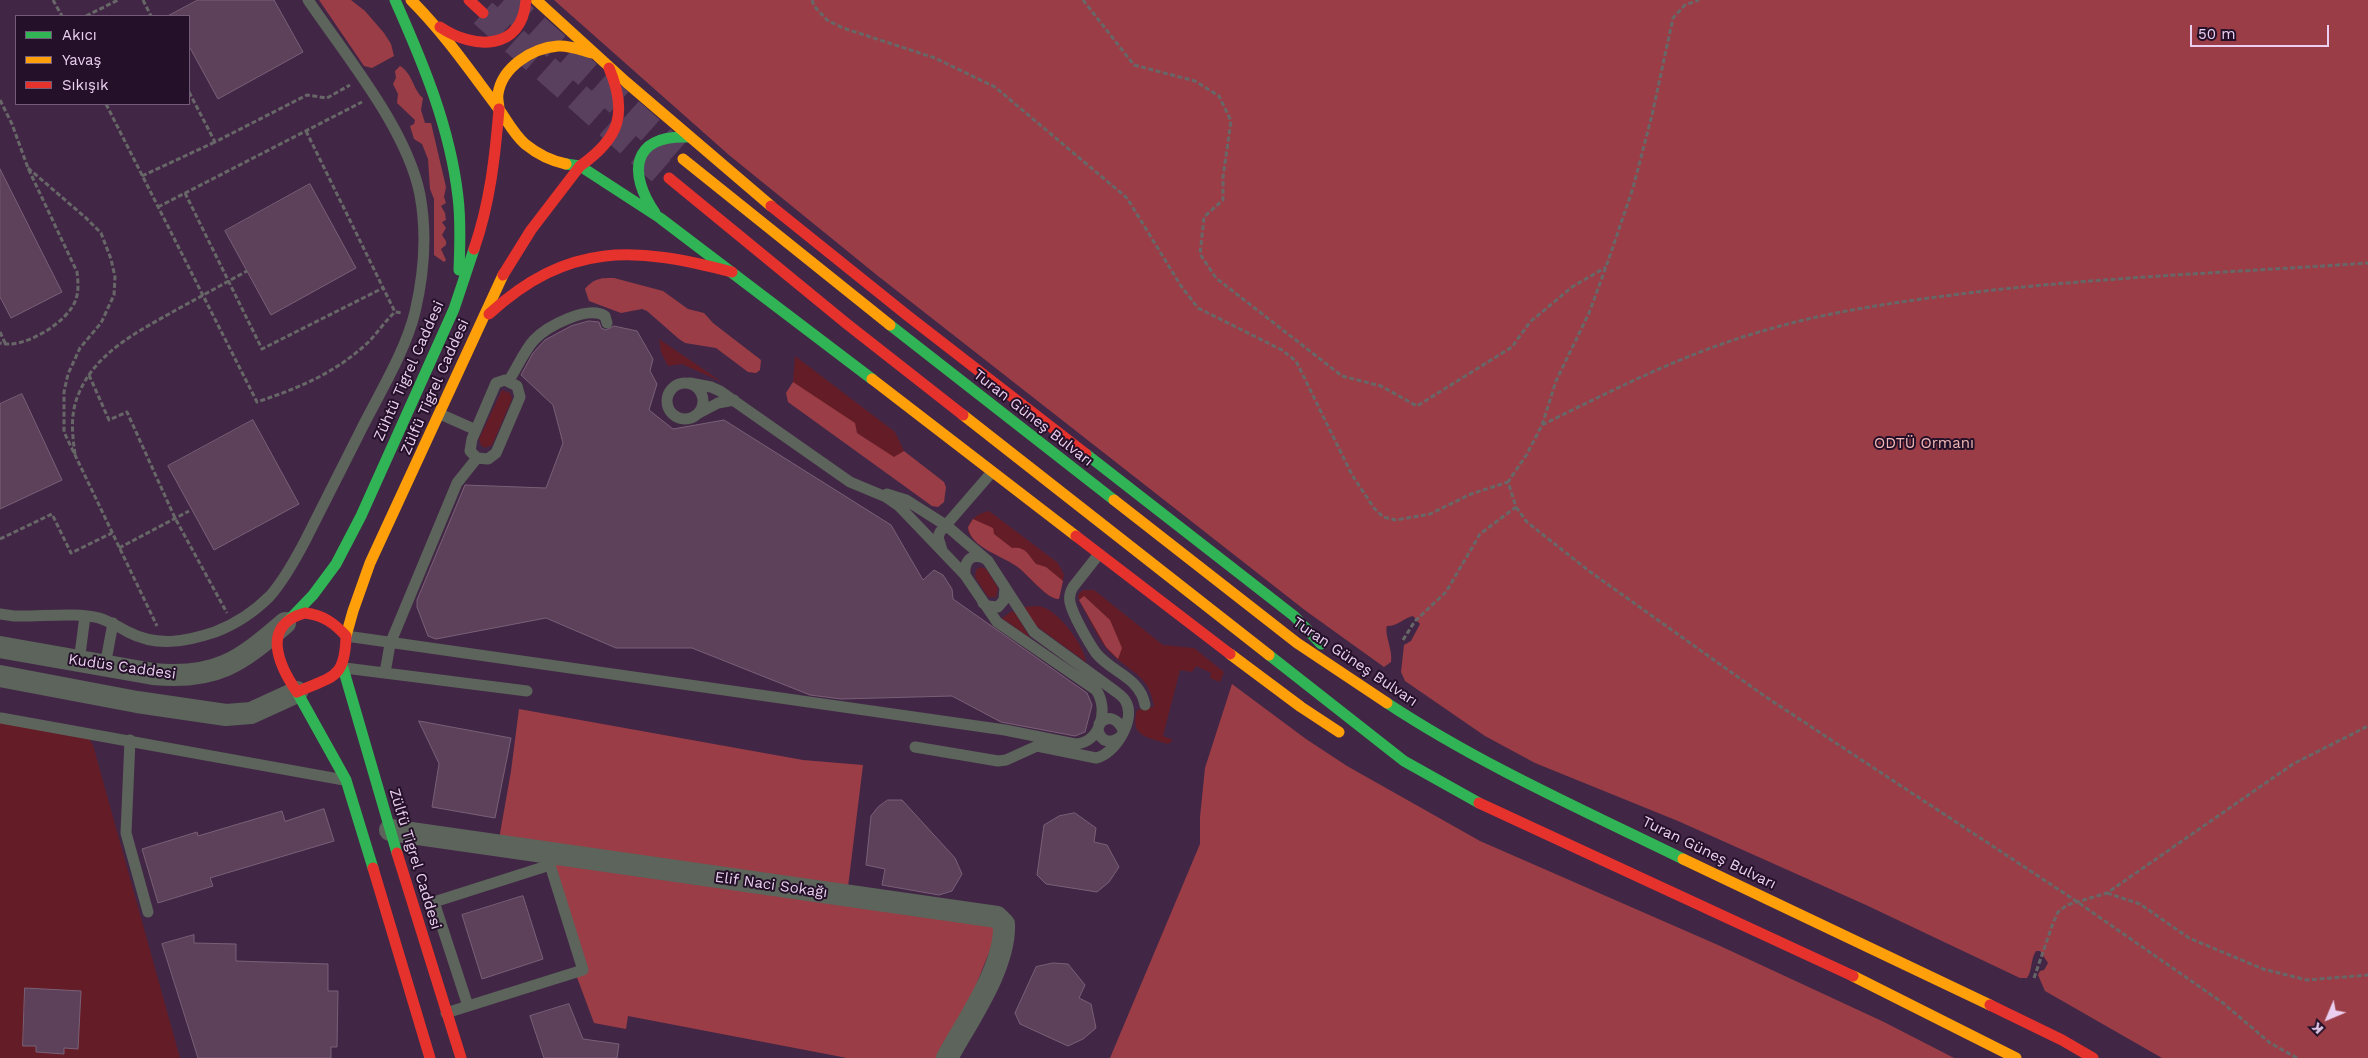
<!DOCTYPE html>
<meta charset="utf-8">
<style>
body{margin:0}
#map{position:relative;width:2368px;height:1058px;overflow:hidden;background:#412745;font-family:"Work Sans",sans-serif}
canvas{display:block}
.legend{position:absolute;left:15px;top:15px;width:175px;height:90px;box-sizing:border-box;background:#241028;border:1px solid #735c78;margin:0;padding:6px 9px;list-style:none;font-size:15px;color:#eacff0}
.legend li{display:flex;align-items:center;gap:10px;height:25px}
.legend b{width:25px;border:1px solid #735c78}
.north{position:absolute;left:2303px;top:993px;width:50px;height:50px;-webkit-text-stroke:4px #241028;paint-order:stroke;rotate:225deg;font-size:14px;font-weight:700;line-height:20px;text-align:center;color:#eacff0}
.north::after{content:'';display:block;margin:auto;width:18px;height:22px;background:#eacff0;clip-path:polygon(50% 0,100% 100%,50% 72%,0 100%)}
.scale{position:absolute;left:2190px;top:25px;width:139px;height:22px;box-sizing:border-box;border:2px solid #eacff0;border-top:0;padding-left:6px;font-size:15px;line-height:18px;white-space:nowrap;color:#eacff0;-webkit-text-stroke:4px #241028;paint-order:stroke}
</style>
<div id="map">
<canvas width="2368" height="1058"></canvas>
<ul class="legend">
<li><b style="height:6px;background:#30b455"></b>Akıcı</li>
<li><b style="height:6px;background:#ff9f0a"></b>Yavaş</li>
<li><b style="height:6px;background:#e5322d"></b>Sıkışık</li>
</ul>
<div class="north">K</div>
<div class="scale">50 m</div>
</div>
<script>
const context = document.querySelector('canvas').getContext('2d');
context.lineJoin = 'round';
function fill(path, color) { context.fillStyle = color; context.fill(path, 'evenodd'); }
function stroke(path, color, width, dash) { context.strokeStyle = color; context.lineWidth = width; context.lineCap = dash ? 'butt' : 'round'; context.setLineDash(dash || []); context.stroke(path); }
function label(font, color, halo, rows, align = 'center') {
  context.font = font + ' "Work Sans",sans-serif'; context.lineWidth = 4; context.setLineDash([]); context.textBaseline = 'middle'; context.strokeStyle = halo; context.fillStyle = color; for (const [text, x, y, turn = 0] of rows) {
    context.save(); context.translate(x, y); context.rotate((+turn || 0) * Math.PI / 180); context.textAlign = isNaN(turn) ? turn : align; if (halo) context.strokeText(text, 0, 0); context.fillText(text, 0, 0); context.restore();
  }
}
fill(new Path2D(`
 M659 339 722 382 682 364 668 366 661 352Z
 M795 356 895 432 904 451 894 458 857 433 798 387 793 382Z
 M502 390 510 393 512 399 492 445 485 448 481 445 479 439Z
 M989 511 1058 563 1064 575 1059 599C1048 600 1028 575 1019 568 1003 555 979 550 968 531 968 520 978 513 989 511Z
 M980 567 986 569 998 588 996 597H988L975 577 976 570Z
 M1083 590H1094L1163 645 1194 648 1224 672 1220 682 1210 678 1211 673 1196 666 1192 672 1180 670 1163 736 1173 740 1168 744C1148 737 1129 737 1137 710L1154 707C1149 672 1128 673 1108 650 1096 636 1088 615 1079 600L1078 595Z
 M1039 606C1057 609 1084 644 1086 662L1035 625 1024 607Z
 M1012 611 1015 613 1030 638 1002 618Z
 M0 717 85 732 93 745 180 1058H0Z`), '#641d27');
fill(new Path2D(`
 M319 0H351L365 11 384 33 391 44 394 56 372 68 364 66Z
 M554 0H2368V1058H2162L2045 991 2038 975 2040 971 2044 970 2048 963 2040 951H2036C2030 960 2033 969 2027 978H2020L1866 905 1678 821 1535 763 1485 736 1405 681 1401 672 1404 645 1411 641 1420 624 1413 616C1403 618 1399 626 1387 626 1384 634 1393 650 1391 662L1384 667 1306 611 878 276 729 155Z
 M400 66C413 74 413 90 423 98L421 110 425 123H431L446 187 444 197 446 203 441 206 445 213 446 220 442 222 446 228 442 235 446 241V245L441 249 446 260 444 262 434 255V199L430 189 428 159 422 144 414 139 410 126 414 124 415 120 397 103 398 94 393 84 396 78 395 71Z
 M614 278 663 291 688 309 704 313 713 323 761 360 760 370 756 373 748 372 716 348 685 343 679 339 647 311 642 309 621 313 589 301 585 289C594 278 601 278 614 278Z
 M793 382 855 423 857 433 894 457 904 451 944 482 946 487 944 502 938 507 932 506 788 402 786 393Z
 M973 519 993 528 994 534 1012 548C1026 546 1028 555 1036 564L1046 567 1063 581 1059 599C1048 600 1028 575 1019 568 1004 556 970 548 968 527Z
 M1084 596 1110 620 1122 648 1118 659 1106 647 1079 600Z
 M1232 684 1306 739 1347 766 1480 841 1718 945 1884 1022 1954 1058H1110L1200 844V817L1205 768Z
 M519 709 803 760 863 765 847 895 1002 920 947 1058H847L628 1016 626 1029 594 1023 575 972 583 970 546 852 498 845 511 771Z`), '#9b3d46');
const building = new Path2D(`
 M198 0H274L303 52 218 99 189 46V16H168Z
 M0 169 62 292 11 318 0 297Z
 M310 184 356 268 271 315 225 231Z
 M589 321 599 322 601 328 606 330 614 326 637 331 653 359 650 371 657 384 649 410 673 429 724 420 891 525 923 580 934 570 943 575 952 589 953 599 1087 693 1092 705 1085 732 1075 736 1001 722 952 696 841 699 810 695 692 648H616L546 618 436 639 428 636 417 607V600L465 485 546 488 563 443 553 405 521 375 533 353 545 340 571 326Z
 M22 394 62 480 0 509V404Z
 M253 420 299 504 214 550 168 466Z
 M419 721 511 738 495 818 432 807 439 764Z
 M888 800H902L955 858 962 874 952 891 939 895 882 885 885 869 866 865 871 816 878 807Z
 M324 809 334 841 210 878 213 886 158 903 142 849 197 832 198 836 282 811 285 821Z
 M1075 813 1096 828 1094 842 1107 845 1119 867 1109 882 1097 892 1046 884 1037 875 1044 825 1059 816Z
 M523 896 543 959 482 979 462 915Z
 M194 935V943L236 944V961L328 964V991H338L337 1047H331V1058H198L162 944Z
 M1053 963 1068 964 1085 985 1079 998 1091 1004 1096 1028 1083 1039 1068 1046 1020 1024 1015 1013 1036 967Z
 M25 988 81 991 78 1049 64 1048V1054L36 1052V1046H23Z
 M569 1004 583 1039 619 1044 617 1058H544L530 1016Z`);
fill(building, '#5d415b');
stroke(building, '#796076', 1);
stroke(new Path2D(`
 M504 0 676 153
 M483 13 669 178`), '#5a405f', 28, [28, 14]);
stroke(new Path2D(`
 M53 0 62 16
 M143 0 151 16
 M812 0 814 6 827 20 843 28 935 58 995 87 1127 198 1181 286 1198 308 1282 350 1296 361 1352 475 1374 508 1383 517 1396 520 1430 514 1471 494 1508 482
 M1083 0 1134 65 1195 81 1219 96 1231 121 1223 177V200L1204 217 1200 254 1216 278 1342 376 1381 386 1417 406 1512 347 1530 322 1572 287 1606 267
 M86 16 118 0
 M189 92 215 142 307 95 327 98 350 85
 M0 100 12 124 28 168 77 272C78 281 79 290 76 299 69 322 23 350 0 343
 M106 104 257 402C296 389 331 375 363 347 375 337 383 323 395 312L402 313
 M306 131 395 312
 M28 168 86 218 101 233 111 259 115 277 114 295 101 323 80 348 68 374 64 392V432L157 626
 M142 176 215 142
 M185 193 262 349 383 288
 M158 207 362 102
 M0 332 6 345
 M89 375 109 420 127 412 175 518 227 613
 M1542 425C1615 389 1687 352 1766 330 1834 310 1905 301 1976 292 2106 277 2237 272 2368 263
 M75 454C72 433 70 413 79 393 96 352 139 331 176 310 200 297 223 284 247 271
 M1516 507 1527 522 1589 571 1766 697 2076 901 2223 1003 2270 1043 2297 1058
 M0 539 52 514 71 553 112 533
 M119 548 189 511
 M1403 640 1415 621 1446 592 1480 534 1516 507 1508 482 1527 454 1542 425 1556 381 1589 313 1606 267 1633 188 1652 115 1673 18 1685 5 1699 0
 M2107 893 2140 904 2189 938 2263 969 2307 980 2368 975
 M2034 978 2053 923 2058 912 2067 905 2107 893 2293 764 2368 726`), '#686768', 3, [5, 2.5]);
stroke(new Path2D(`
 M505 380 517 386 520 397 496 453 488 459 477 458 470 451 472 439 496 383Z
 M509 380C517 368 524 351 534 340 547 326 588 305 605 316L607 323
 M667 401a18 18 0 1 1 36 0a18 18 0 1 1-36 0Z
 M699 413 718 403 734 400
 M440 414 476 430
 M887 494 906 500 947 526 962 539 988 561 1034 632 1115 691C1119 694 1124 697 1126 702 1136 720 1115 754 1096 758L1037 746 1006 760 998 761 915 747
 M942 550 938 537 940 532 992 472
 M1099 554 1073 587C1070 592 1069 597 1070 602 1072 614 1089 643 1096 653 1112 673 1140 677 1145 705
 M965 575C964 562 970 553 984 558
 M983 603 988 606 998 607 1004 600 1005 587
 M0 614 14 616C38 617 76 612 99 618 109 621 119 627 128 632 157 647 185 642 215 632 236 624 254 612 270 596 284 580 295 560 305 541 323 506 340 471 358 436 377 397 405 353 415 312 424 274 427 233 420 195 407 129 346 56 308 0
 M346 636 1005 730 1075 744C1101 743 1109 708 1096 690L997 622 965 575 899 506 886 497 850 482 720 391 711 387 690 383
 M79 662 85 616
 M105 666 113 623
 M345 668 527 691
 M385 673 390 644 457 483 477 458
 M1 718 344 780
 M1099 724C1108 714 1118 719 1123 730
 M1098 730C1101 743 1112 744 1121 736
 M130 740 126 833 148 912
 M468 1006 434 902 550 865
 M446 1013 583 970 546 852`), '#5c645b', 11);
stroke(new Path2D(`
 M0 647 153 674C216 680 240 662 285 623
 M0 676 137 702 226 715 251 713 297 692
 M390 830 997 917 1004 924C1006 967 967 1021 947 1058`), '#5c645b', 22);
stroke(new Path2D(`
 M395 0C423 63 450 127 458 197 461 221 460 246 459 270
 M566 164 580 166 660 218 872 379
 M655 213C628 174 631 135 687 137
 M890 325 1114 500
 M1086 454 1294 616 1321 644
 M288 621 313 595 336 564 361 516 454 309 474 249
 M1269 655 1404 761 1479 803
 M343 668 397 853
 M297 692 346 780 373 868
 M1387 703C1481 765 1583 810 1683 859`), '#30b455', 11);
stroke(new Path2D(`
 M411 0C443 32 468 68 495 104 506 118 512 132 525 144 536 153 552 161 566 164
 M536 0 626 82 771 206
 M499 109C499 104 497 99 498 94 502 67 532 48 558 46 569 45 581 50 592 53
 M683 159 890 325
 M872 379 1076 536
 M963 415 1269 655
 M1114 500 1297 643 1387 703
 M346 636 353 611 370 563 503 275
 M1230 654 1301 707 1339 732
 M1683 859 1990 1005
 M1853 976 2016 1058`), '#ff9f0a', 11);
stroke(new Path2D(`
 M469 0 483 13
 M440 27C474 50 522 51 526 0
 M580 166C620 138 628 113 609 68
 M669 178 847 324 963 415
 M771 206 908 316 1086 454
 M474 249C490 203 495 157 499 109
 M503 275 531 230 580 166
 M489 314C568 242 634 246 732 272
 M1076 536 1230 654
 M305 613C323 615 334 623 346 636 345 680 332 676 297 692 279 666 260 625 305 613Z
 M1479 803 1853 976
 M397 853 461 1058
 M373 868 430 1058
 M1990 1005 2062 1040 2093 1058`), '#e5322d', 11);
label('15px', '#eacff0', '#241028', [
 ["Zühtü Tigrel Caddesi",409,371,-66],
 ["Zülfü Tigrel Caddesi",435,387,-66],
 ["Turan Güneş Bulvarı",1033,418,38],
 ["Turan Güneş Bulvarı",1355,662,34],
 ["Kudüs Caddesi",122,667,8],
 ["Turan Güneş Bulvarı",1709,853,26],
 ["Zülfü Tigrel Caddesi",415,859,73],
 ["Elif Naci Sokağı",771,885,8]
]);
label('15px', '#f2b8b7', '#241028', [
 ["ODTÜ Ormanı",1924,444]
]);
</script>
